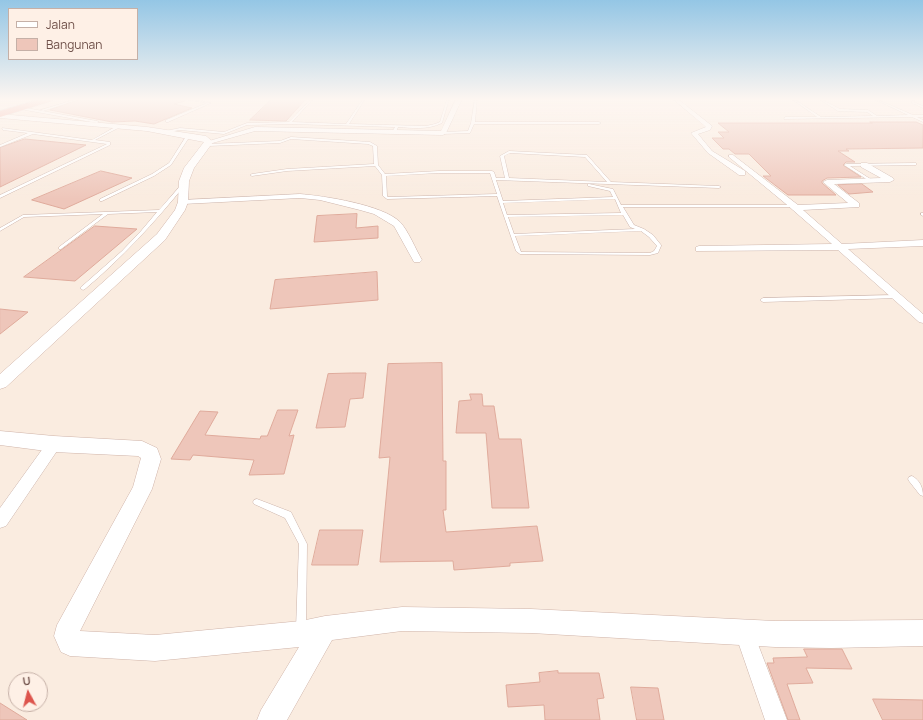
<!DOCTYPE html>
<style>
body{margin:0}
#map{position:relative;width:923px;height:720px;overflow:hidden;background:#faece0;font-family:Manrope,sans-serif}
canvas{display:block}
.legend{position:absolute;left:8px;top:8px;width:130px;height:52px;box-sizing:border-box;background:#fef0e6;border:1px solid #c5b0a7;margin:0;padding:5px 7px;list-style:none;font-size:12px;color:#6f5049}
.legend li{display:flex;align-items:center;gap:8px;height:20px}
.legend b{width:20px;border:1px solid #c5b0a7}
.north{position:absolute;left:8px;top:672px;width:40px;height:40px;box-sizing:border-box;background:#fef0e6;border:1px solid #c5b0a7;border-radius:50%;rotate:353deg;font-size:11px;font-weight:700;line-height:16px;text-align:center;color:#6f5049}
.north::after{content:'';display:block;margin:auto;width:14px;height:18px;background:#dd544c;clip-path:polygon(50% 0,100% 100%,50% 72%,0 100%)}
</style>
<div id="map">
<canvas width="923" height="720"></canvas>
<ul class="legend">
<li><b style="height:5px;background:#fff"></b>Jalan</li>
<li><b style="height:11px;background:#eec6ba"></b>Bangunan</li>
</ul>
<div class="north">U</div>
</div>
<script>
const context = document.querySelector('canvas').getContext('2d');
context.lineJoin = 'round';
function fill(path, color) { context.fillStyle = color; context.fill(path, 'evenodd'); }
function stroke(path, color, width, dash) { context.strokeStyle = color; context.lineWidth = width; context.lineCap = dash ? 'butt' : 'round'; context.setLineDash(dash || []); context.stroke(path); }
const building = new Path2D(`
 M81 99H184L185 101 174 104 192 108 154 124 135 121 112 122 50 110Z
 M272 99H306L286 121 250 120Z
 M870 122H916L923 125V148L846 149 849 151H838L855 162H846L843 165 861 177 827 178 822 181V183L836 195H788L763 176H771L749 154H735L729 149H723L712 138H724L718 132H729L718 123H872Z
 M25 139 86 145 0 187V148Z
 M101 171 132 178 64 209 32 200Z
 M862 184 873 192 849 194 838 185Z
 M357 214 356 228 378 226V238L314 242 317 216Z
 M95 226 137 229 75 281 24 277Z
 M377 272 378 300 270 309 275 280Z
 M0 309 28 312 0 334Z
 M442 363 443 461H446V510H443L446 532 537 526 543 561 510 563V566L454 570 453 561 380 562 390 457 379 458 388 364Z
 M352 373H366L363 398 350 399 345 427 316 428 328 374Z
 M470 394H482L483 406H494L499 439H521L529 508H492L486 433H456L459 401 471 400Z
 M278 410H298L289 436 294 435 284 474 249 475 254 460 193 455 190 460 171 459 200 411 218 412 205 435 260 439 261 436H267Z
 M320 530H363L358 565H312Z
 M804 649H842L852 669 806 668 813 683 787 684 800 720H788L767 663H774L773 658 807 657Z
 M558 671V673H599L604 698 597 699 600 720H545L544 705 508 707 506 685 540 682 539 673Z
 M631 687 658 688 664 720H637Z
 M873 699 923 700V720H883Z
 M0 703 27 720H0Z`);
fill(building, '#eec6ba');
stroke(building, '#dfaa9b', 1);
const lane = new Path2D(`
 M77 99H80L43 111 41 110Z
 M185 99H189L211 103 168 122H166V120L207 103Z
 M311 99H313L292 122 346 124 363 99H365L349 124 426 126 435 124 440 122 447 99H449L442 123C428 130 413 128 398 127L396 132 394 133 392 132 395 127 290 124 247 125 224 134 180 130 163 133 161 132 180 128 224 132 247 123 289 122Z
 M475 99H477L475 122H599L601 123 599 124H474L470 133 442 134V132H443L468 131 471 123Z
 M792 99H794L821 117 873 116 867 112 838 111 819 99H821L840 109 868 110 877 116 908 115 874 99H876L913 115H923V117H917L923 120V122L912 117 784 119 785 117H817Z
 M913 99H915L914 102 923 106V108L912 103Z
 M21 107 97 121 99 122 97 123 20 109Z
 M117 126 120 127 95 140 110 142V145L0 198V195L107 144 33 134 0 147V145L28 133 3 130 2 128 92 140Z
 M187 135 190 136 171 165 154 176 102 201H100V199L152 174 169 163Z
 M291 137 370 142 377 146 378 165 385 174 439 171H492L494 172 496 178H505L500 156 509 151 587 155 611 182 719 186 721 187 719 188 496 180 503 201 613 197 610 191 588 186V184H589L613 189 621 205H794L796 206 794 207H623L634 225 644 229 653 235 661 245V246L658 253 650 255 520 254 516 251 497 196 387 199 383 196 382 175 375 166 287 171 252 176 250 175 252 174 287 169 374 164 373 146 368 144 291 139 280 143 208 146 206 145 208 144 280 141ZM510 153 585 157 607 182 509 178 504 156ZM439 173H490L497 194 388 197 387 196 386 176ZM615 199 621 213 507 215 503 203ZM623 215 630 227 635 229 514 234 508 217ZM641 231 649 237 657 246 654 251 650 253 521 252 515 236Z
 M915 163H916V165L850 166 872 180 873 181 871 182 844 165 846 164Z
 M182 184 185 185C154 223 122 258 85 289L83 290 80 288 122 251 141 231 157 212 108 214 61 249H59V247L103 214 24 217 0 231V228L23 215 159 210Z
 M921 213H923V216L921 215Z
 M897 295 900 297 899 298 763 302 760 300 763 298Z
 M912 476C920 480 923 488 923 496L920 495 909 481 908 479 909 477Z
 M257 499 291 512 307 544 306 629 304 632 301 634 298 632 296 629 299 544 285 518 254 504 253 502 254 500Z`);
const street = new Path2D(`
 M456 99H462L446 133 443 135 255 131 209 144 206 142 255 127 441 131Z
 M673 99H678L712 126 710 130 698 134 712 151 745 171V175H739L708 153 691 133 706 127Z
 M729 155H733L798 205 848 203 823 182 827 180 881 178 861 167V163H867L893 178 894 180 890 182 834 184 859 203V207L803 210 842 244 923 240V246L848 249 923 314V323L919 322 838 250 696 251V247L699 246 832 244 786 204 729 157Z
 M300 194C325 196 383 205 400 222 408 230 416 250 422 260L420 262H414L394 226 374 214 360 210 320 200 300 198 183 204 179 202 183 200Z
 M54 438 59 440 61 444 59 448 6 526 0 528V508L49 440Z
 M744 624 751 626 787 720H765L735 633 737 626Z`);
const secondary = new Path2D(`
 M0 114 147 127 206 136 213 142 194 168 189 181 188 202 185 210 165 240 6 387 0 389V374L157 234 175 210 178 202 179 181 184 168 204 142 147 131 0 118Z
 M0 431 54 436 142 441 157 448 161 459 152 489 80 631 155 635 301 621 325 616 402 607 531 609 775 621 923 620V646L831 648 775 647 531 633 402 631 332 640 287 720H257L261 710 299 647 155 661 70 656 61 652 54 636 57 625 133 487 141 458 138 456 54 452 0 445Z`);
const highway = new Path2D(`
 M40 99H54L52 101 0 117V111Z`);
stroke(lane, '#ccb4ab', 1);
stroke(street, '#ccb4ab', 1);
stroke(secondary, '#cfb3a8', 1);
stroke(highway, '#d7cecc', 1);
fill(lane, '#fff');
fill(street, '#fff');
fill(secondary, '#fff');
fill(highway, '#f1a29a');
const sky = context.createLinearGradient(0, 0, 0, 199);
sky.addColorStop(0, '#94c6e5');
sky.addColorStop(0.5, '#fdf6f1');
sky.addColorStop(1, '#fdf6f100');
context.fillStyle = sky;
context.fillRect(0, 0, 923, 199);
</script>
